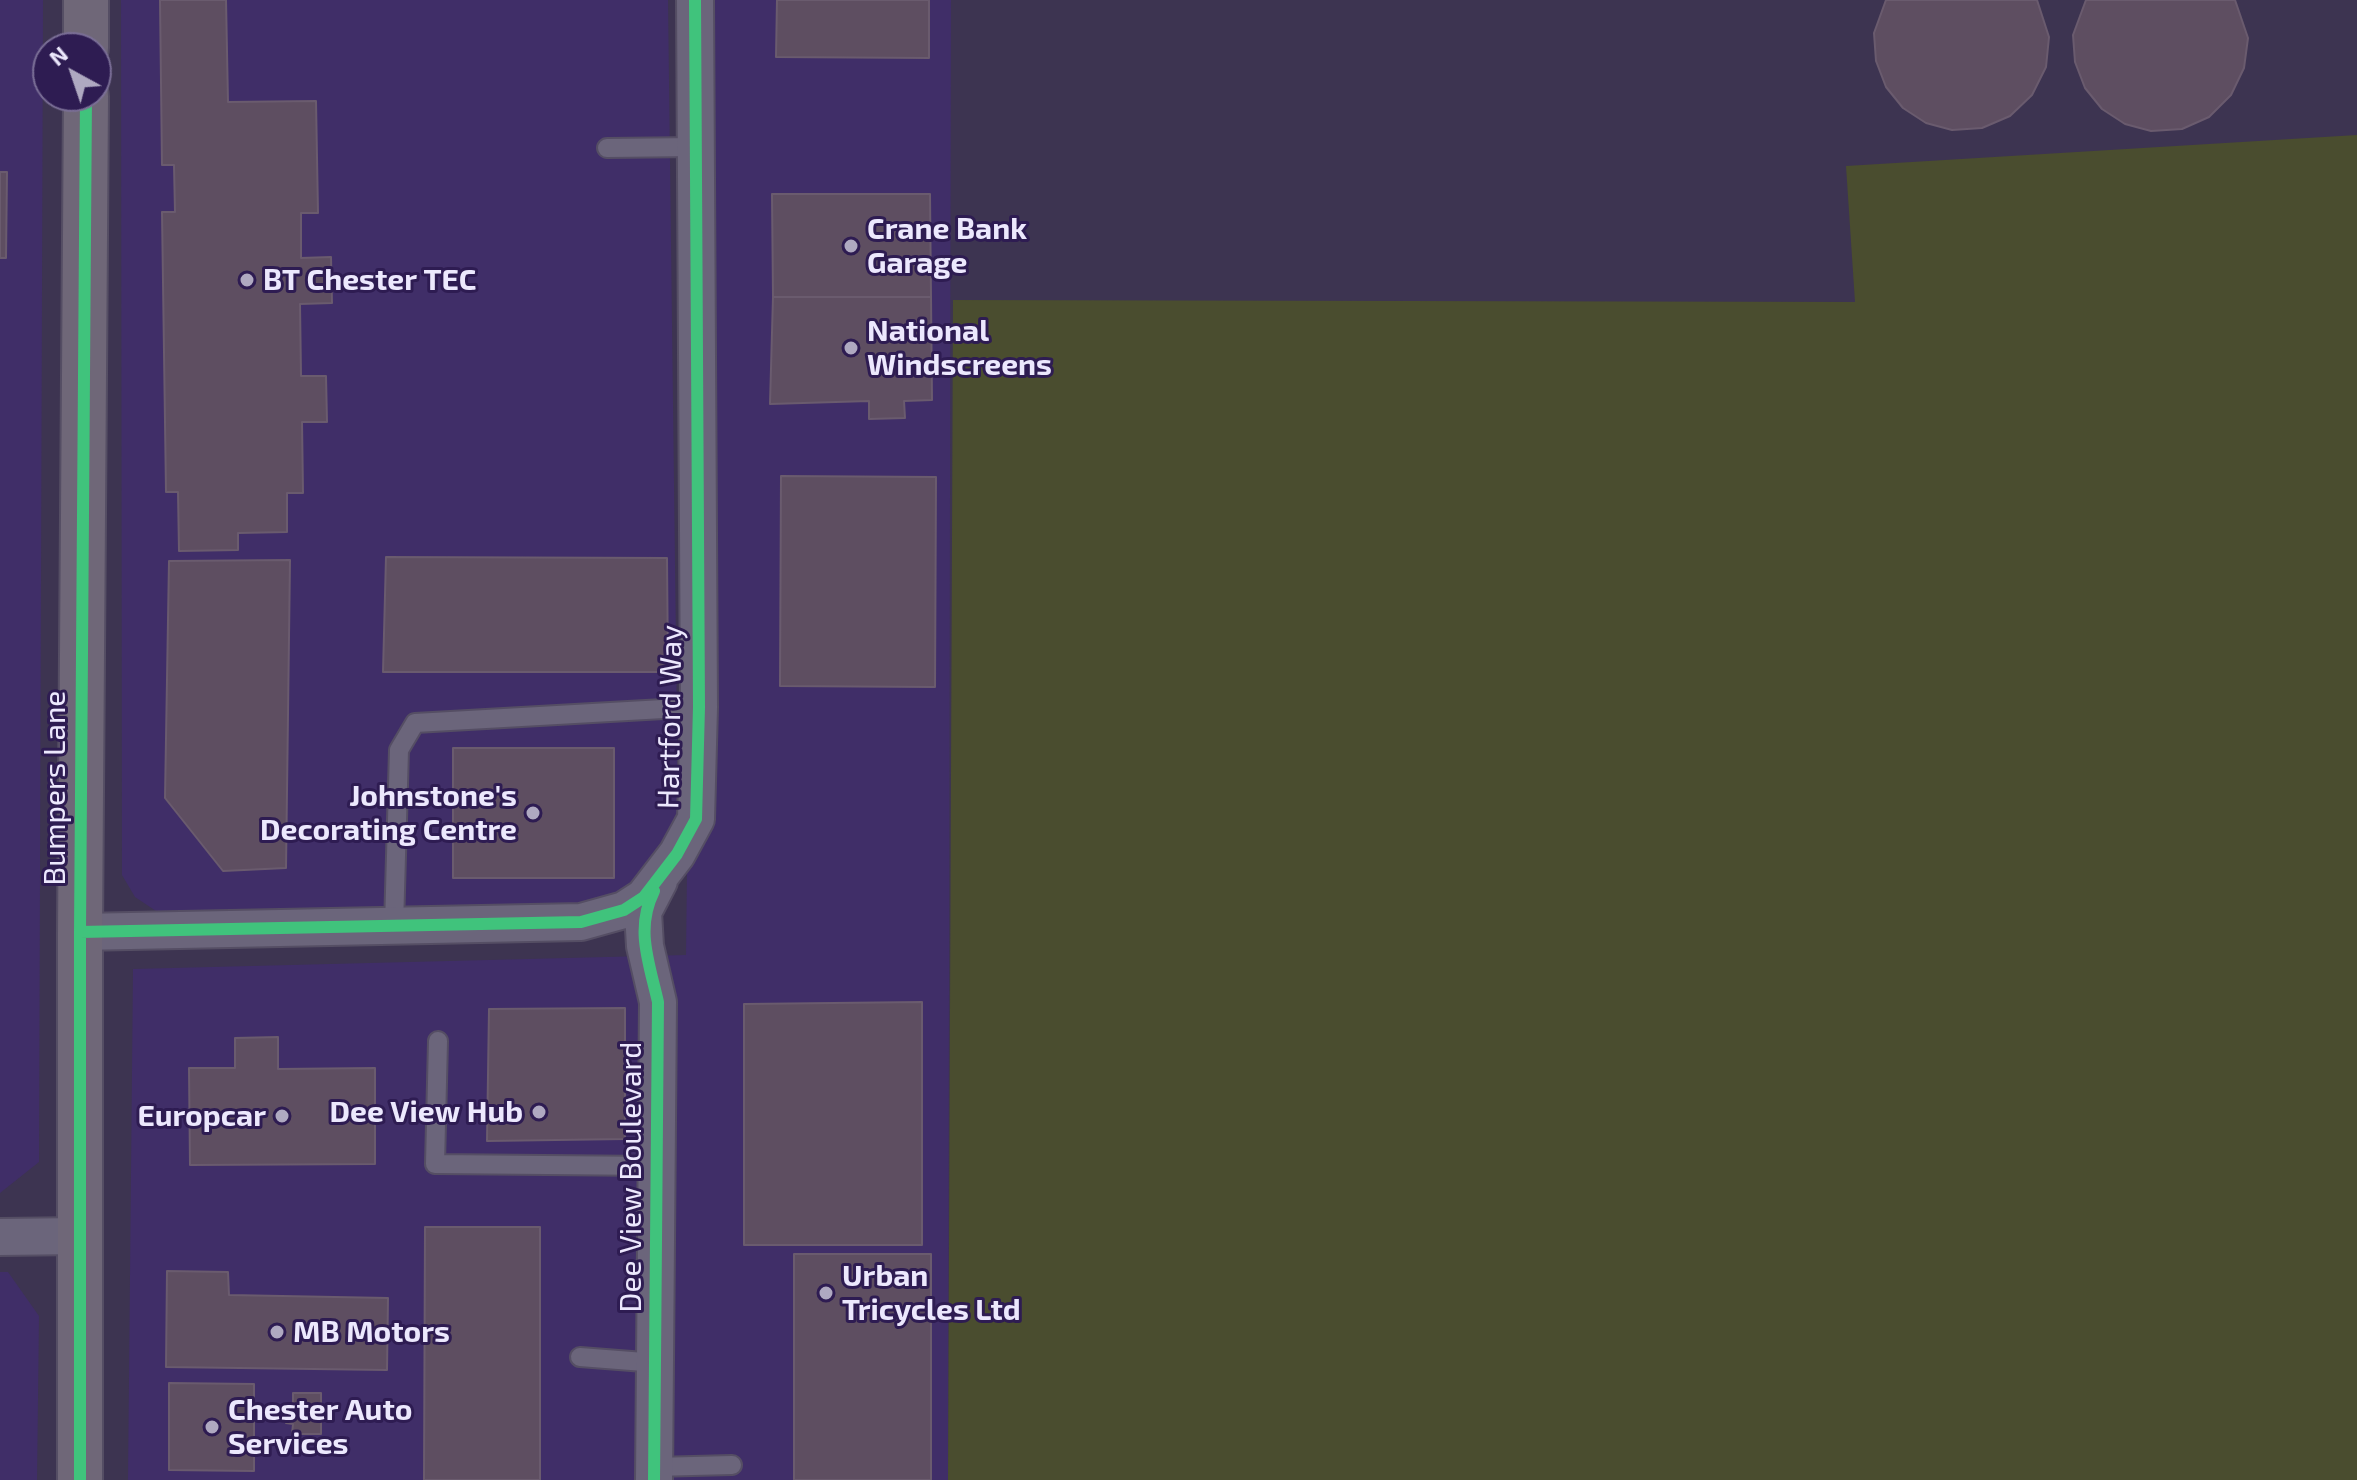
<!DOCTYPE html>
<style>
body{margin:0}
#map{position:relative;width:2357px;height:1480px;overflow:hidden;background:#3d3451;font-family:"Exo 2",sans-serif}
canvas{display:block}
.north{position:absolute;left:32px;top:32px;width:80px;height:80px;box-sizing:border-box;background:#2e1c52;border:2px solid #7a6e96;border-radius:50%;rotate:320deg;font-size:22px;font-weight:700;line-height:32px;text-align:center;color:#ece8fd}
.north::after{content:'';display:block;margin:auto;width:28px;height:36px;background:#afa9c1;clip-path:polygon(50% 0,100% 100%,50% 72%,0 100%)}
</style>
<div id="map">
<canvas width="2357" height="1480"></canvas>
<div class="north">N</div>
</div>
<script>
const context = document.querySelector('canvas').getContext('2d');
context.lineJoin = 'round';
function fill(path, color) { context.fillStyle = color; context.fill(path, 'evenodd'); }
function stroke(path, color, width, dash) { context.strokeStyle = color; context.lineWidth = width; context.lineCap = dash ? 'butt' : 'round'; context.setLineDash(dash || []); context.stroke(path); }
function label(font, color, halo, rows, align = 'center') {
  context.font = font + ' "Exo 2",sans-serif'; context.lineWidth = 6; context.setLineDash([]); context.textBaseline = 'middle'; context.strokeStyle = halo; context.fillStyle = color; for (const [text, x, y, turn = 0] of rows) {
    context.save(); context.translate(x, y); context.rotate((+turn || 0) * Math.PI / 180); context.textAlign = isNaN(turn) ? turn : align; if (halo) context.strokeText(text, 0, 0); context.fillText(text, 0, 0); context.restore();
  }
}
fill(new Path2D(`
 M0 0H43L39 1162 0 1193Z
 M121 0H668L678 808 671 844 655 870 608 904 156 911 135 897 122 875Z
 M697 0H951L948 1480H128L133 969 686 955Z
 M0 1272H8L39 1316 37 1480H0Z`), '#402e68');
fill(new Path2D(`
 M2357 135V1480H948L953 300 1855 302 1846 166Z`), '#4a4d2f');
const building = new Path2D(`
 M160 0H226L228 102 316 101 318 213H301V258L331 257 332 303 300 304 301 376H326L327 422H302L303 493H287V532L238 533V550L179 551 178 492H166L162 212H175L174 165H162Z
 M777 0H929V58L776 57Z
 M1886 0H2037L2049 37 2046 67 2032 95 2010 116 1982 128 1952 130 1926 123 1903 108 1886 87 1876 61 1874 33Z
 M2086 0H2235L2248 38 2244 68 2231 95 2209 117 2182 129 2151 131 2125 124 2102 109 2085 88 2075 62 2073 35Z
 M0 172H7L6 258H0Z
 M772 194H930L931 297H773Z
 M773 297H931L932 400 904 401 905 418 869 419V401L770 404Z
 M781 476 936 477 935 687 780 686Z
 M386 557 667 558 668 672H383Z
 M290 560 286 868 223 871 165 798 169 561Z
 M453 748H614V878H453Z
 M922 1002V1245H744V1004Z
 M625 1008V1139L487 1141 489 1009Z
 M278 1037V1069L375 1068V1164L190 1165 189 1068H235V1038Z
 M425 1227H540V1480H424Z
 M794 1254H931V1480H794Z
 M167 1271 228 1272 229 1295 388 1298 387 1370 166 1367Z
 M169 1383 254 1384V1471L169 1470Z
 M293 1393H321V1434H292L293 1424 286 1423V1415H293Z`);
fill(building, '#5e4e61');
stroke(building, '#6a5b6e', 2);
const lane = new Path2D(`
 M607 148 696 147
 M394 926 399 750 415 723 699 707
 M438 1041 435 1164 656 1166
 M580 1357 657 1363
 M654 1467 732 1465`);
const street = new Path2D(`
 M80 932 581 922 624 910 644 897 677 854 696 819 699 707 695 0
 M0 1237 81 1236
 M654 1480 658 1002 645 946 643 912 659 881`);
const secondary = new Path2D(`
 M86 0V48
 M80 1480V932L86 96`);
stroke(lane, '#554e64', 22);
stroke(street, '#554e64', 40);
stroke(secondary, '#554e64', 48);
stroke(lane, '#6b657b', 18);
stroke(street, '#6b657b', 36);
stroke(secondary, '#6f6778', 44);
stroke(new Path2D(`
 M80 932 581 922 624 910 644 897 677 854 696 819 699 707 695 0
 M80 1480V932L86 96
 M654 1480 658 1002C649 962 635 929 654 891`), '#40c37c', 12);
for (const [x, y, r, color] of [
 [851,246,8,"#afa9c1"],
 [247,280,8,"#afa9c1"],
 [851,348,8,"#afa9c1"],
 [533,813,8,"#afa9c1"],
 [539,1112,8,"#afa9c1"],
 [282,1116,8,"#afa9c1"],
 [826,1293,8,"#afa9c1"],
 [277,1332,8,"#afa9c1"],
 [212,1427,8,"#afa9c1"]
]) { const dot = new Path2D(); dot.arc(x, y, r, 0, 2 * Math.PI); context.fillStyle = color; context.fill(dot); stroke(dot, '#2e1c52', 3); }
label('bold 30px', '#ece8fd', '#2e1c52', [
 ["Crane Bank",867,229],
 ["Garage",867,263],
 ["BT Chester TEC",263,280],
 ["National",867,331],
 ["Windscreens",867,365],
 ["Johnstone's",517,796,"right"],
 ["Decorating Centre",517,830,"right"],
 ["Dee View Hub",523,1112,"right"],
 ["Europcar",266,1116,"right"],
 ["Urban",842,1276],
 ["Tricycles Ltd",842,1310],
 ["MB Motors",293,1332],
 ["Chester Auto",228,1410],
 ["Services",228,1444]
], 'left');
label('30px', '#ece8fd', '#2e1c52', [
 ["Hartford Way",670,717,-89],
 ["Bumpers Lane",55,788,-90],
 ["Dee View Boulevard",631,1177,-90]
]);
</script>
